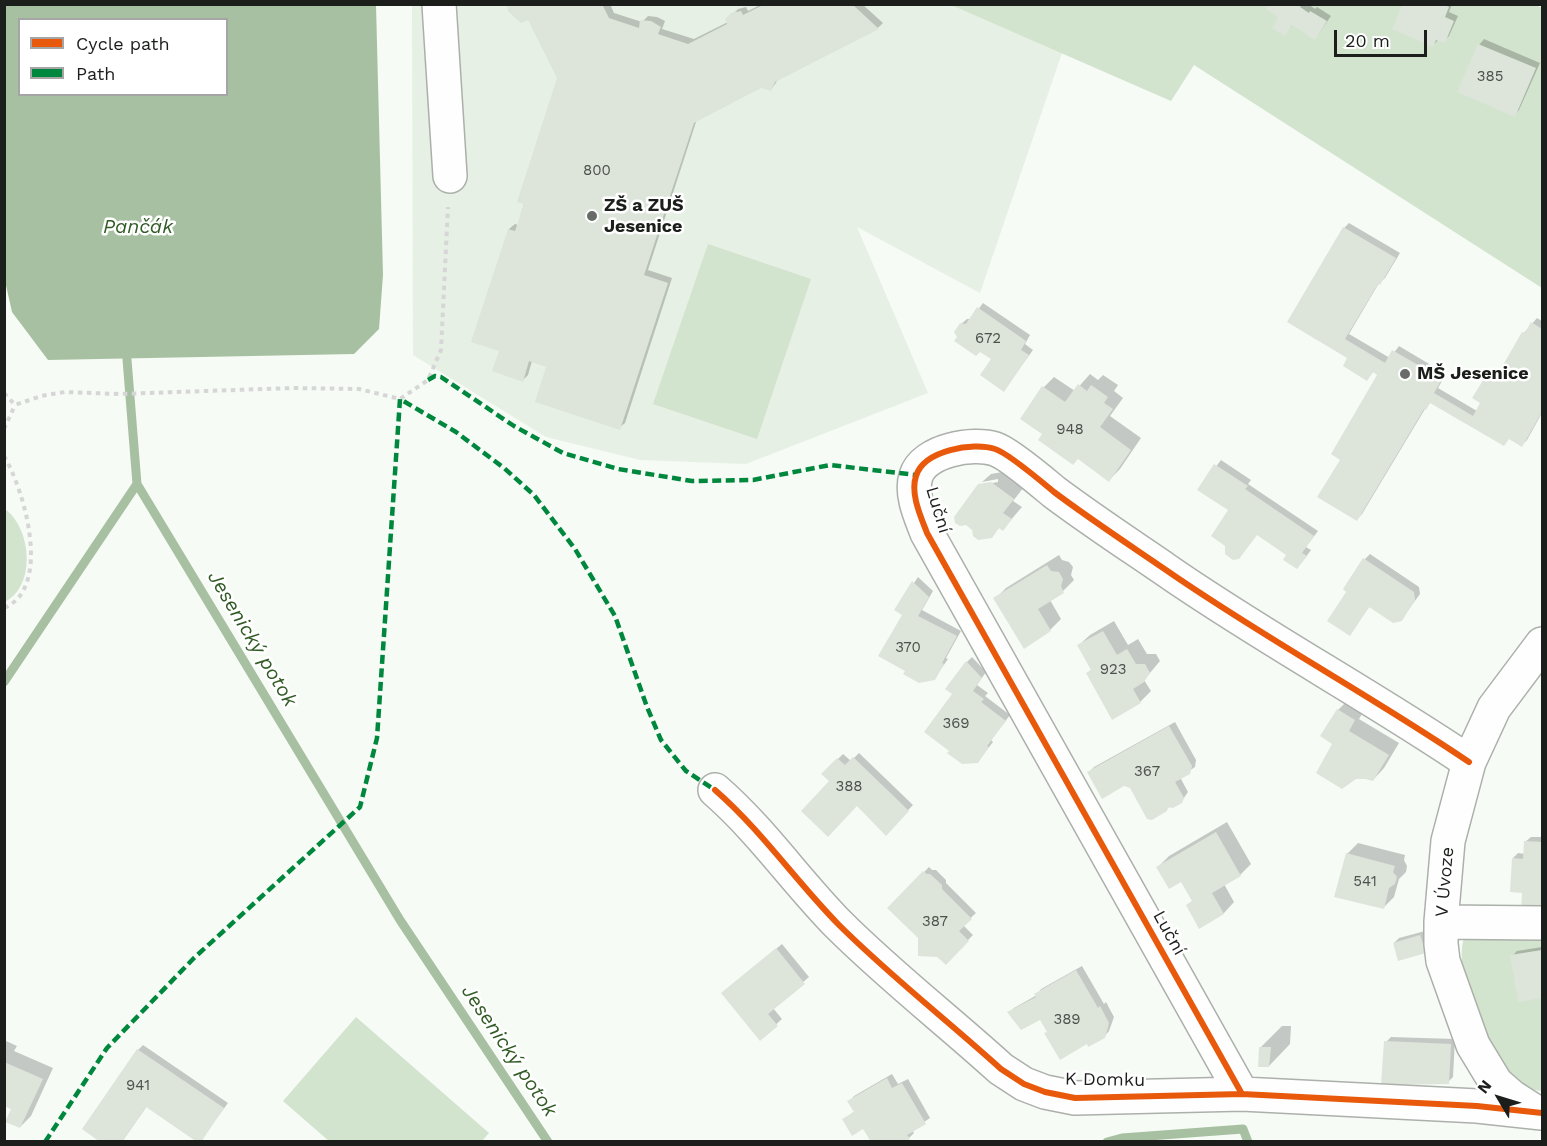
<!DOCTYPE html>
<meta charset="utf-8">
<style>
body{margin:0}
#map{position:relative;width:1547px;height:1146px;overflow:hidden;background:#f6fbf5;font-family:"Work Sans",sans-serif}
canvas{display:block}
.frame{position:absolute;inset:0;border:6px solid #1b1e1b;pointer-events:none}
.legend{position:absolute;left:18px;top:18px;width:210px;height:78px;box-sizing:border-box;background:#fff;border:2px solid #a4a5a4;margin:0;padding:8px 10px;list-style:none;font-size:18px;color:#1b1e1b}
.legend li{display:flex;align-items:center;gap:12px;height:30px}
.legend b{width:30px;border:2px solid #a4a5a4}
.north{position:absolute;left:1469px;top:1068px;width:60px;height:60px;-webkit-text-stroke:4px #fff;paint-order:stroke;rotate:308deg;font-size:16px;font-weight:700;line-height:24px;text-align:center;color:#1b1e1b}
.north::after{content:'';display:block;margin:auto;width:21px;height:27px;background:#1b1e1b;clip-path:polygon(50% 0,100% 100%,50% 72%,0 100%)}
.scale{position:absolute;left:1334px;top:30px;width:93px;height:27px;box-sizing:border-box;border:3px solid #1b1e1b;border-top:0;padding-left:8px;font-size:18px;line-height:21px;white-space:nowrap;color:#1b1e1b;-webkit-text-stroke:4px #fff;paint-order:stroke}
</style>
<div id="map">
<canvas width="1547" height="1146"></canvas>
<div class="frame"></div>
<ul class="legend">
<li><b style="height:8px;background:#e8590c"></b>Cycle path</li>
<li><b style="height:8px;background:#00873e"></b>Path</li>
</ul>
<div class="north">N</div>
<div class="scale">20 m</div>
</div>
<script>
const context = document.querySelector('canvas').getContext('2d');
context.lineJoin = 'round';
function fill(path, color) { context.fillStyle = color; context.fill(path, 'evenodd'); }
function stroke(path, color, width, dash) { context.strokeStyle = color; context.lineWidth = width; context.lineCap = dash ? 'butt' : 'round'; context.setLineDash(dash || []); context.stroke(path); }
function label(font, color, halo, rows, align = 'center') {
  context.font = font + ' "Work Sans",sans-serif'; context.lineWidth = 5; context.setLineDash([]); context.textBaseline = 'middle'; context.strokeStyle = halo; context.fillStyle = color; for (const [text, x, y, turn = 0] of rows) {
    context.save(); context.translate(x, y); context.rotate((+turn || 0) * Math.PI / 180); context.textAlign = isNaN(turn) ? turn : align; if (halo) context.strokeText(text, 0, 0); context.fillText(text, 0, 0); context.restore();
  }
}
fill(new Path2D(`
 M412 5H951L1062 53 980 293 857 227 928 393 746 464 640 460 546 437 413 355Z`), '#e7f0e5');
fill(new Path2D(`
 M1533 4 1542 8V288L1194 65 1171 101 951 5Z
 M708 244 811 279 757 439 653 404Z
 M5 509C31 528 37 585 5 602Z
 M1542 934V1091C1537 1090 1529 1090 1524 1087 1495 1066 1449 970 1465 936Z
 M356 1017 489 1133 482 1141H329L283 1101Z`), '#d2e3ce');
fill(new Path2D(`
 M4 5H376L383 275 379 329 354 354 48 360 12 312 5 281ZM20 20H226V94H20Z`), '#a8c0a2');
fill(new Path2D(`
 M508 4H610L614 13 642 22 648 16 657 17 665 21 662 29 694 39 728 22 727 20 738 9 746 7 748 11 762 4H862L883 23 879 27 779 78 771 90 761 87 697 119 648 270 672 278 625 423 619 428 548 366 532 361 528 375 523 380 501 350 509 229 515 224 518 225 559 78 528 18Z
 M1271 4H1308L1315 9 1317 7 1331 16 1315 39 1293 24 1285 34 1280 16Z
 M1404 4H1452L1449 12 1458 16 1449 36 1444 41 1438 40 1433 45 1394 28Z
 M1484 39 1540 63 1519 110 1514 115 1479 45Z
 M1349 223 1400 253 1385 278 1379 283 1349 334 1390 358 1399 346 1446 374 1438 388 1477 411 1482 403 1488 375 1493 370 1500 373 1524 333 1537 318 1542 321V413L1527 440 1522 445 1431 402 1425 409 1362 514 1357 519 1342 459 1379 374 1374 371 1367 379 1349 357 1289 321 1344 228Z
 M983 303 1030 335 1025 344 1033 350 1004 390 993 358 961 324 967 319H971Z
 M1090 374 1098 380 1103 375 1118 385 1114 391 1123 398 1110 416 1141 438 1120 469 1109 480 1044 434V387L1054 377 1075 391Z
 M1221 460 1251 480 1248 484 1318 531 1306 547 1311 550 1302 562 1257 533 1239 558 1230 510 1199 489Z
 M1002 472 1024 487 1013 501 1022 507 1003 529 1000 527 991 536 980 485 998 482V479L982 482 991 474Z
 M1370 554 1419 587 1420 594 1401 620 1370 606 1349 634 1348 591 1365 559Z
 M1059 555 1062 560 1069 562 1073 567 1071 575 1074 580 1063 591 1050 600 1061 619 1050 630 1024 646 995 599 1006 588Z
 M918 577 933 591 922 610 961 631 946 658 948 659 934 679 904 614 896 610Z
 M1114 621 1128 645 1138 639 1147 654H1156L1160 661 1144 680 1151 691 1140 702 1088 673 1092 669 1079 645 1090 635Z
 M972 657 986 672 977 685 988 693 985 696 1010 715 991 740 993 742 983 755 954 693 967 662Z
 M1349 699 1365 709 1359 719 1399 743 1384 768 1373 780 1335 743 1338 710Z
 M1175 722 1196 760 1195 767 1180 777 1188 792 1181 802 1170 806 1166 810 1131 786 1089 772 1094 767Z
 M859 753 913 805 886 833 823 774 843 754 851 761Z
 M1227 822 1251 864 1240 875 1224 884 1234 902 1224 913 1200 926 1188 905 1193 900 1182 880 1158 867 1169 856Z
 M1531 837H1542V910L1523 891 1513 858 1518 853 1525 854V842Z
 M1358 843 1405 855 1404 860 1407 866 1406 872 1399 879 1394 897 1383 908 1347 854Z
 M929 867 932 870H936L946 880V883L976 913 963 925 973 935 946 962 889 908Z
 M1425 931 1430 946 1425 951 1394 943 1399 938Z
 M782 944 809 977 773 1008 782 1019 760 1039 728 988Z
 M1542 947V997L1519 1000 1512 956 1517 951Z
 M1082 966 1104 1004 1106 1002 1114 1017 1109 1031 1104 1037 1088 1042 1048 1031 1040 1018 1009 1012 1014 1008 1037 995 1041 989Z
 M1282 1026H1291L1290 1044 1269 1066 1261 1047Z
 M1391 1037 1455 1039 1453 1077 1448 1082 1386 1042Z
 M4 1040 17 1046 14 1051 53 1068 31 1116 20 1127 13 1109 4 1105Z
 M143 1045 228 1103 200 1141 147 1106 122 1142H103L138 1050Z
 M892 1074 898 1084 908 1079 930 1118 912 1130 914 1133 909 1138 864 1127 844 1119 855 1111 849 1102 854 1096Z
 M1390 1140V1142H1322L1323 1141Z`), '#0003');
stroke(new Path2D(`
 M126 347 137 484 400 920 548 1142
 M4 682 137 484
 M1107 1142 1122 1138 1243 1129 1248 1142`), '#a8c0a2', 9);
fill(new Path2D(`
 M507 4H602L609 18 639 28 640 20 651 21 661 27 658 34 688 44 727 24 725 19 731 13 741 11 743 15 765 4H852L879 29 775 82 771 91 761 88 694 123 644 275 668 283 620 430 535 402 546 367 529 361 523 382 492 371 499 351 471 342 508 229 515 231 524 204 517 202 557 78 528 20 521 23 508 11Z
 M1269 4H1302L1300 7 1309 13 1310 11 1327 21 1315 40 1292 25 1285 36 1272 28 1278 17 1266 9Z
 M1402 5H1445L1449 7 1445 17 1454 21 1445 43 1436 40 1433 47 1392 29Z
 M1478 44 1536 68 1515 117 1457 92Z
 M1343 227 1396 258 1380 285 1378 284 1345 339 1385 363 1392 350 1442 379 1434 393 1473 416 1480 403 1472 398 1487 374 1495 379 1522 332 1525 333 1531 322 1542 329V412L1522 447 1509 439 1504 446 1430 403 1426 410 1424 409 1357 521 1317 497 1340 460 1331 454 1377 375 1373 372 1367 381 1343 366 1347 358 1287 322Z
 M977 307 1026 341 1021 350 1029 355 1004 392 980 375 991 359 980 352 976 356 954 341 957 337 954 332 960 323 966 324Z
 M1078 384 1087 391 1091 385 1108 397 1104 403 1113 409 1100 427 1131 450 1109 482 1078 459 1073 465 1038 440 1042 434 1020 419 1042 386 1065 402Z
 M1214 464 1248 486 1245 489 1314 536 1302 553 1307 556 1297 569 1283 560 1286 555 1257 535 1239 559 1233 560 1225 554V546L1211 536 1228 510 1197 490Z
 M991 482 1014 499 1003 513 1012 519 1003 531 999 528 992 538 978 540 973 536 972 530 966 525 960 526 955 523 954 517 978 484Z
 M1363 558 1414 592 1415 600 1402 621 1393 623 1369 607 1350 636 1327 621 1346 592 1343 589Z
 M1047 565 1051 571 1059 572 1063 579 1061 586 1064 593 1038 609 1051 631 1024 649 993 598Z
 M912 581 929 597 918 616 957 636 942 663 944 664 935 680 919 683 903 674 905 671 878 656 902 615 894 610Z
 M1103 631 1117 655 1127 649 1136 664H1145L1150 673 1144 682 1133 689 1141 703 1112 720 1086 673 1091 670 1077 645Z
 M966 661 982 678 973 691 984 699 981 702 1006 721 987 746 989 747 978 763 962 764 947 753 949 751 924 732 952 694 945 689Z
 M1337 709 1355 720 1349 731 1389 755 1373 781 1365 779H1356L1342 789 1316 773 1332 744 1320 736Z
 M1169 726 1192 766 1190 774 1175 782 1184 798 1182 803 1173 808 1168 807 1167 811 1152 820 1147 819 1130 788 1124 786 1102 799 1087 772Z
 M853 757 909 811 886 836 857 806 828 837 801 811 829 781 821 774 837 758 845 765Z
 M1216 832 1241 876 1212 893 1224 914 1199 929 1186 905 1192 901 1181 882 1169 889 1156 867Z
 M1524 841 1542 842V911L1521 912 1522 893 1510 892 1512 858 1523 859Z
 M1346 853 1395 866 1393 872 1397 877 1395 884 1389 888 1384 909 1334 897Z
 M923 871 927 874H930L942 885V889L972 919 959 931 969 941 946 965 937 957 918 956V938L887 908Z
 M1420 935 1426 953 1398 961 1393 943Z
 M776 948 805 984 768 1014 778 1026 760 1041 721 993Z
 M1542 950V998L1518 1002 1510 955Z
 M1076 970 1098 1008 1100 1006 1109 1023 1105 1038 1088 1047 1087 1044 1060 1060 1044 1033 1047 1032 1040 1020 1021 1030 1007 1012 1036 997 1034 994Z
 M1384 1041 1451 1044 1449 1084 1381 1085Z
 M1259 1047H1271L1269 1067H1258Z
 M137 1049 224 1108 201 1142H197L146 1107 122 1142H100L82 1129Z
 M4 1062 43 1079 20 1128 5 1122 11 1109 4 1106Z
 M887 1078 892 1088 902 1083 926 1124 907 1135 910 1139 905 1142H871L863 1129 852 1136 842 1119 854 1112 847 1101Z`), '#dde5db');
const minor = new Path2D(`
 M439 4 450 176
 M715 790C761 830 795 880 838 924 889 975 947 1020 1001 1069L1024 1084 1045 1092 1075 1098 1242 1094 1477 1106 1542 1113
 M1441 922 1542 923
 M1242 1094 927 533C921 517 910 494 916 476 924 450 973 442 995 449 1008 453 1042 482 1054 492 1090 519 1128 544 1166 570 1264 638 1370 695 1469 762
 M1534 1111 1512 1097 1496 1083 1473 1045 1443 961 1441 944V922L1448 841 1469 762 1494 708 1542 644`);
stroke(minor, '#acb0ab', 36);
stroke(new Path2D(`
 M4 393 15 405 41 396 65 392 119 394 293 388 359 389 400 399 428 380 441 350 448 207
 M4 429 15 405
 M4 456C24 489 53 588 4 608`), '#d6d6d6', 4, [4.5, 4.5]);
stroke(minor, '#fefefe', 33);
stroke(new Path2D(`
 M428 380 435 376 441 377 514 426 563 453 618 469 692 481 753 480 830 465 916 475
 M45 1142 107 1048 194 958 360 807 377 738 400 399 456 432 504 468 534 495 575 549 615 616 647 707 661 740 686 771 715 790`), '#00873e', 4.5, [9, 4.5]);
stroke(new Path2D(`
 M715 790C761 830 795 880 838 924 889 975 947 1020 1001 1069L1024 1084 1045 1092 1075 1098 1242 1094 1477 1106 1542 1113
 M1242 1094 927 533C921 517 910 494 916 476 924 450 973 442 995 449 1008 453 1042 482 1054 492 1090 519 1128 544 1166 570 1264 638 1370 695 1469 762`), '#e8590c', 6);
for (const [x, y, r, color] of [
 [592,216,6,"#686b67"],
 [1405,374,6,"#686b67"]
]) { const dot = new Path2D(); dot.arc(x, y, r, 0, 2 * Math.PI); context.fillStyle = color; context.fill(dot); stroke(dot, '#fff', 2); }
label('15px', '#4c514c', null, [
 ["385",1490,77],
 ["800",597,171],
 ["672",988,339],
 ["948",1070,430],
 ["370",908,648],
 ["923",1113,670],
 ["369",956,724],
 ["367",1147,772],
 ["388",849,787],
 ["541",1365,882],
 ["387",935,922],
 ["389",1067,1020],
 ["941",138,1086]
]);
label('bold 18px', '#1b1e1b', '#fff', [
 ["ZŠ a ZUŠ",604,206],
 ["Jesenice",604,227],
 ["MŠ Jesenice",1417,374]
], 'left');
label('18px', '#1b1e1b', '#fff', [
 ["Luční",938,510,73],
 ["V Úvoze",1445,882,-85],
 ["Luční",1169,933,61],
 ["K Domku",1105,1080,1]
]);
label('italic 20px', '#315b25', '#fff', [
 ["Pančák",138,227],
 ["Jesenický potok",252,639,59],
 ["Jesenický potok",509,1051,56]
]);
</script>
